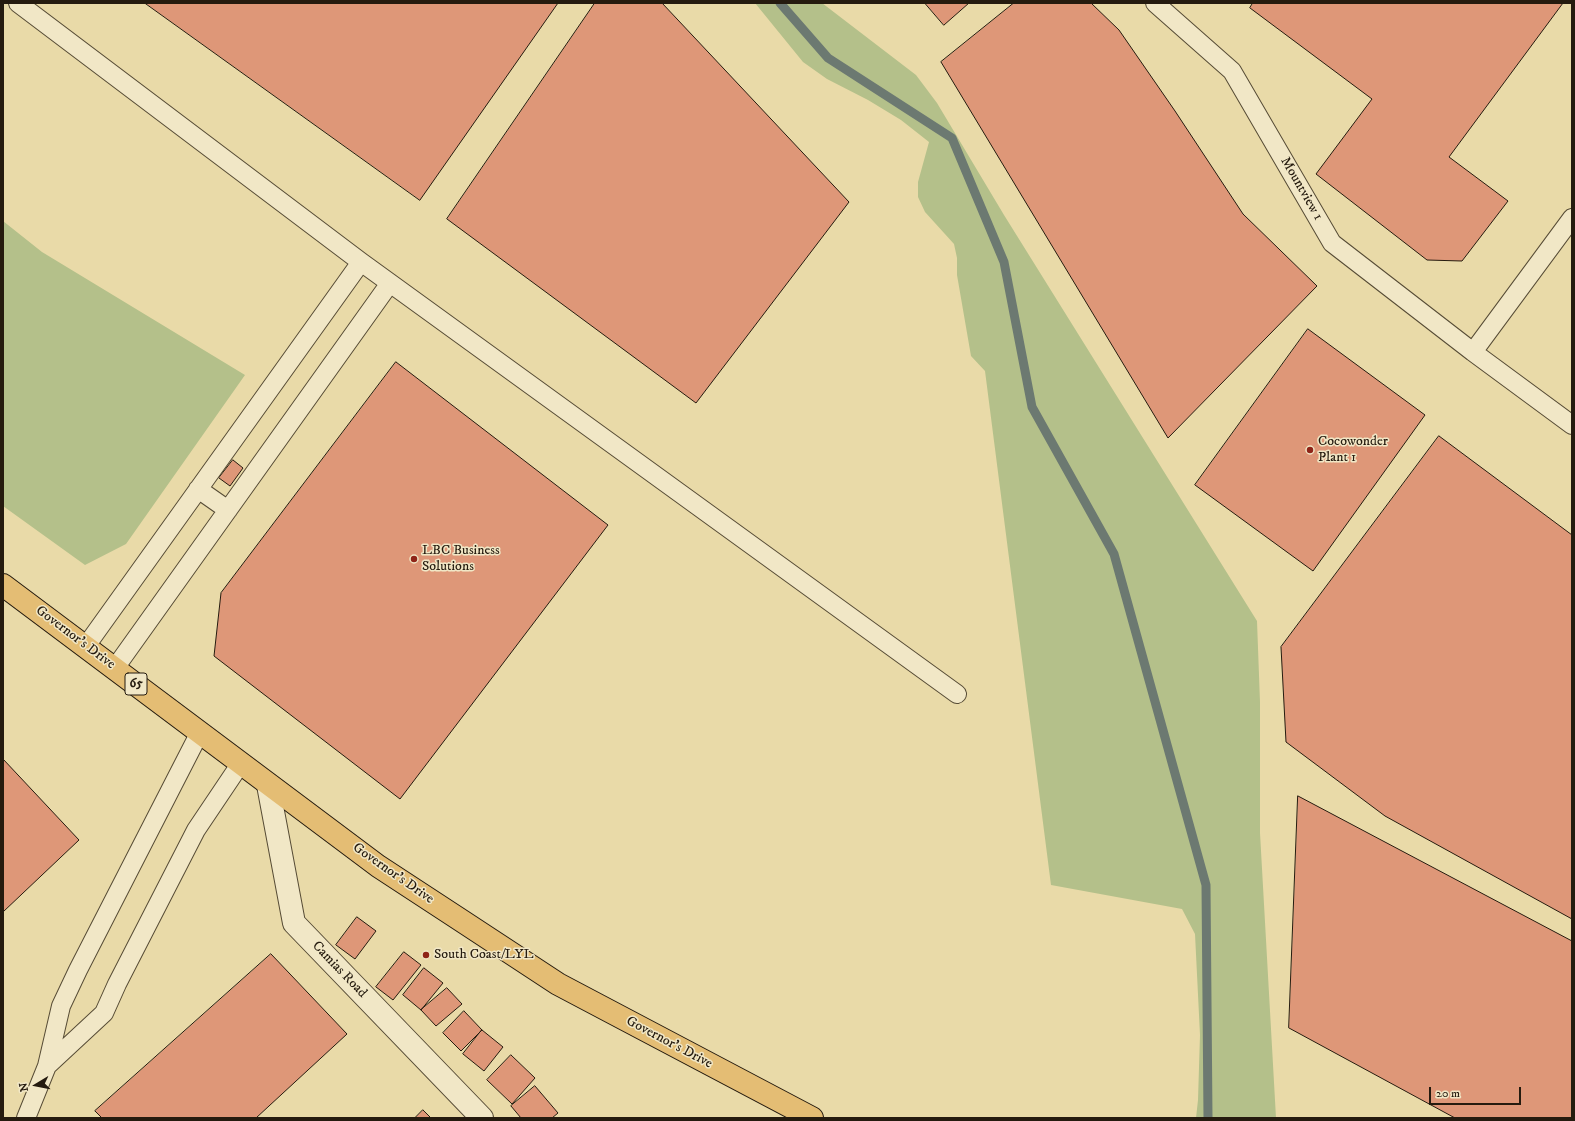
<!DOCTYPE html>
<style>
body{margin:0}
#map{position:relative;width:1575px;height:1121px;overflow:hidden;background:#e9daa8;font-family:"IM FELL DW Pica",serif}
canvas{display:block}
.frame{position:absolute;inset:0;border:4px solid #251b0f;pointer-events:none}
.north{position:absolute;left:16px;top:1065px;width:40px;height:40px;-webkit-text-stroke:3px #f1e7c6;paint-order:stroke;rotate:260deg;font-size:11px;font-weight:700;line-height:16px;text-align:center;color:#251b0f}
.north::after{content:'';display:block;margin:auto;width:14px;height:18px;background:#251b0f;clip-path:polygon(50% 0,100% 100%,50% 72%,0 100%)}
.scale{position:absolute;left:1429px;top:1087px;width:92px;height:18px;box-sizing:border-box;border:2px solid #251b0f;border-top:0;padding-left:5px;font-size:12px;line-height:14px;white-space:nowrap;color:#251b0f;-webkit-text-stroke:3px #f1e7c6;paint-order:stroke}
</style>
<div id="map">
<canvas width="1575" height="1121"></canvas>
<div class="frame"></div>
<div class="north">N</div>
<div class="scale">20 m</div>
</div>
<script>
const context = document.querySelector('canvas').getContext('2d');
context.lineJoin = 'round';
function fill(path, color) { context.fillStyle = color; context.fill(path, 'evenodd'); }
function stroke(path, color, width, dash) { context.strokeStyle = color; context.lineWidth = width; context.lineCap = dash ? 'butt' : 'round'; context.setLineDash(dash || []); context.stroke(path); }
function label(font, color, halo, rows, align = 'center') {
  context.font = font + ' "IM FELL DW Pica",serif'; context.lineWidth = 3; context.setLineDash([]); context.textBaseline = 'middle'; context.strokeStyle = halo; context.fillStyle = color; for (const [text, x, y, turn = 0] of rows) {
    context.save(); context.translate(x, y); context.rotate((+turn || 0) * Math.PI / 180); context.textAlign = isNaN(turn) ? turn : align; if (halo) context.strokeText(text, 0, 0); context.fillText(text, 0, 0); context.restore();
  }
}
fill(new Path2D(`
 M755 3H822L916 75 937 103 1004 215 1257 621 1260 702V833L1276 1118H1196L1198 1100 1200 1035 1195 934 1182 909 1051 885 985 371 971 356 957 275V258L954 244 925 212 918 197V182L929 142 901 120 868 100 827 79 803 62Z
 M3 221 42 252 245 375 126 544 85 565 3 506Z`), '#b4c08a');
stroke(new Path2D(`
 M780 3 828 58 952 138 1004 262 1032 407 1114 554 1206 885 1208 1118`), '#6c7971', 9);
const building = new Path2D(`
 M145 3H558L420 200Z
 M595 3H662L849 202 696 403 447 219Z
 M925 3H969L944 25Z
 M1014 3H1091L1119 30 1175 111 1243 214 1317 286 1168 438 941 62Z
 M1253 3H1563L1449 157 1508 201 1462 261 1427 260 1316 174 1372 99 1250 8Z
 M1308 329 1425 415 1313 571 1195 485Z
 M396 362 608 525 400 799 214 656 221 593Z
 M1439 436 1572 535V919L1385 816 1286 742 1281 647Z
 M233 460 243 468 230 486 219 478Z
 M3 759 79 840 3 912Z
 M1298 796 1572 941V1118H1455L1289 1028Z
 M357 917 376 931 355 959 336 945Z
 M404 952 421 965 393 1000 376 987Z
 M271 954 347 1034 256 1118H102L95 1111Z
 M424 968 443 983 421 1010 403 995Z
 M447 988 462 1004 436 1026 421 1010Z
 M464 1011 482 1030 461 1051 443 1033Z
 M482 1030 503 1047 484 1071 463 1054Z
 M511 1055 535 1078 512 1104 487 1080Z
 M535 1086 558 1113 552 1118H521L511 1106Z
 M423 1110 431 1118H415Z`);
fill(building, '#de9778');
stroke(building, '#251b0f', 1);
const lane = new Path2D(`
 M18 3 361 262 957 694
 M1155 3 1232 71 1332 243 1473 352 1572 425
 M1473 352 1572 218
 M198 489 228 510
 M86 646 361 262
 M115 668 390 283
 M47 1066 104 1013 117 984 196 830 241 763
 M26 1118 47 1066 61 1006 78 970 200 732`);
const street = new Path2D(`
 M268 785 294 923 482 1118`);
const highway = new Path2D(`
 M3 585 378 866 459 919 558 984 812 1118`);
stroke(lane, '#564b35', 20);
stroke(street, '#564b35', 24);
stroke(highway, '#251b0f', 24);
stroke(lane, '#f1e7c6', 18);
stroke(street, '#f1e7c6', 22);
stroke(highway, '#e4bd74', 22);
for (const [x, y, r, color] of [
 [1310,450,4,"#8f2418"],
 [414,559,4,"#8f2418"],
 [426,955,4,"#8f2418"]
]) { const dot = new Path2D(); dot.arc(x, y, r, 0, 2 * Math.PI); context.fillStyle = color; context.fill(dot); stroke(dot, '#f1e7c6', 1.5); }
for (const [x, y, w] of [
 [136,684,22]
]) { const box = new Path2D(); box.roundRect(x - w / 2, y - 11, w, 22, 3); context.fillStyle = '#f1e7c6'; context.fill(box); stroke(box, '#251b0f', 1); }
label('bold 13px', '#251b0f', null, [
 ["65",136,684]
]);
label('14px', '#251b0f', '#f1e7c6', [
 ["Mountview 1",1301,189,60],
 ["Governor's Drive",75,638,37],
 ["Governor's Drive",393,874,35],
 ["Camias Road",339,970,46],
 ["Governor's Drive",669,1043,28]
]);
label('14px', '#251b0f', '#f1e7c6', [
 ["Cocowonder",1318,442],
 ["Plant 1",1318,458],
 ["LBC Business",422,551],
 ["Solutions",422,567],
 ["South Coast/LYL",434,955]
], 'left');
</script>
